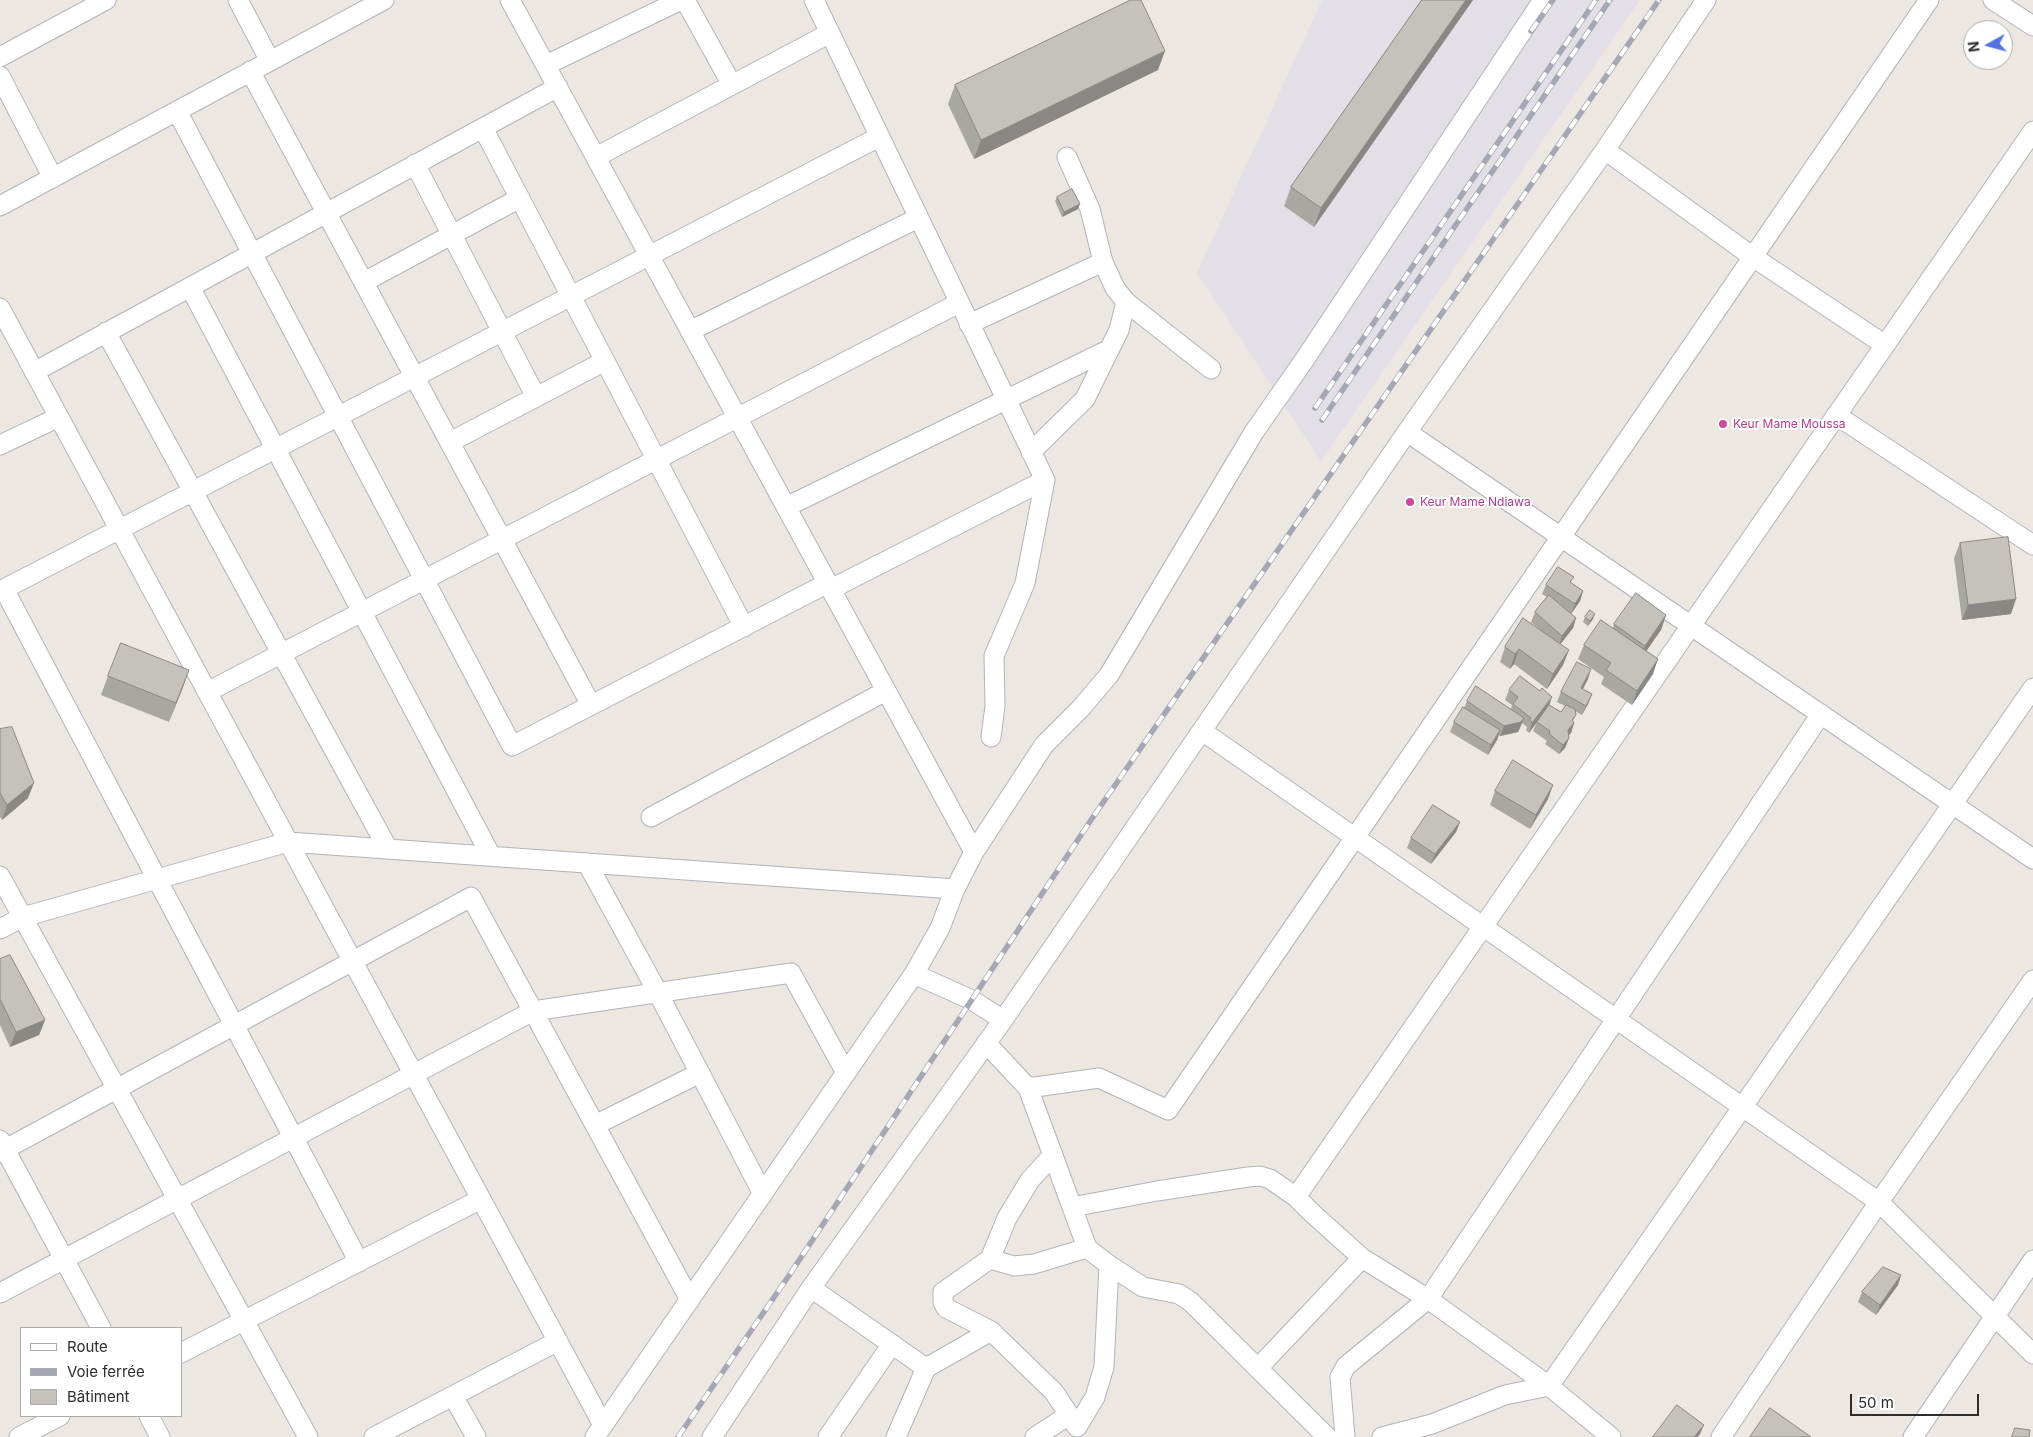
<!DOCTYPE html>
<meta charset="utf-8">
<style>
body{margin:0}
#map{position:relative;width:2033px;height:1437px;overflow:hidden;background:#ece7e1;font-family:Inter,sans-serif}
canvas{display:block}
.legend{position:absolute;left:20px;top:1327px;width:162px;height:90px;box-sizing:border-box;background:#fff;border:1px solid #ababab;margin:0;padding:6px 9px;list-style:none;font-size:15px;color:#2d2d2d}
.legend li{display:flex;align-items:center;gap:10px;height:25px}
.legend b{width:25px;border:1px solid #ababab}
.north{position:absolute;left:1963px;top:20px;width:50px;height:50px;box-sizing:border-box;background:#fff;border:1px solid #ababab;border-radius:50%;rotate:263deg;font-size:14px;font-weight:700;line-height:20px;text-align:center;color:#2d2d2d}
.north::after{content:'';display:block;margin:auto;width:18px;height:22px;background:#5671e4;clip-path:polygon(50% 0,100% 100%,50% 72%,0 100%)}
.scale{position:absolute;left:1850px;top:1394px;width:129px;height:22px;box-sizing:border-box;border:2px solid #2d2d2d;border-top:0;padding-left:6px;font-size:15px;line-height:18px;white-space:nowrap;color:#2d2d2d;-webkit-text-stroke:4px #fff;paint-order:stroke}
</style>
<div id="map">
<canvas width="2033" height="1437"></canvas>
<ul class="legend">
<li><b style="height:6px;background:#fff"></b>Route</li>
<li><b style="height:6px;background:#a4a7b4"></b>Voie ferrée</li>
<li><b style="height:14px;background:#c5c2bc"></b>Bâtiment</li>
</ul>
<div class="north">N</div>
<div class="scale">50 m</div>
</div>
<script>
const context = document.querySelector('canvas').getContext('2d');
context.lineJoin = 'round';
function fill(path, color) { context.fillStyle = color; context.fill(path, 'evenodd'); }
function stroke(path, color, width, dash) { context.strokeStyle = color; context.lineWidth = width; context.lineCap = dash ? 'butt' : 'round'; context.setLineDash(dash || []); context.stroke(path); }
function label(font, color, halo, rows, align = 'center') {
  context.font = font + ' Inter,sans-serif'; context.lineWidth = 4; context.setLineDash([]); context.textBaseline = 'middle'; context.strokeStyle = halo; context.fillStyle = color; for (const [text, x, y, turn = 0] of rows) {
    context.save(); context.translate(x, y); context.rotate((+turn || 0) * Math.PI / 180); context.textAlign = isNaN(turn) ? turn : align; if (halo) context.strokeText(text, 0, 0); context.fillText(text, 0, 0); context.restore();
  }
}
fill(new Path2D(`
 M1322 0H1640L1321 461 1197 273Z`), '#e2e0e6');
const minor = new Path2D(`
 M238 0 270 61
 M510 0 974 852
 M685 0 732 85
 M814 0 1045 480 1025 583 994 656 995 706 991 737
 M1993 0 2033 26
 M0 57 106 0
 M546 65 681 0
 M250 71 591 705
 M0 76 53 178
 M177 111 512 746 828 583
 M483 128 744 627
 M1605 150 1753 257 1885 345
 M596 157 830 33
 M1067 157 1090 209 1103 262 1115 288 1126 302 1211 369
 M415 164 536 397
 M0 206 384 0
 M364 282 520 198
 M190 287 491 856
 M0 308 603 1425
 M969 324 1103 262
 M690 331 918 218
 M106 332 388 849
 M34 372 558 87
 M1836 415 2033 545
 M1407 432 2033 859
 M450 442 605 361
 M0 445 59 417
 M1031 452 1085 399 1119 330 1126 302
 M786 507 1110 349
 M4 589 359 1262
 M831 589 1045 480
 M0 591 879 137
 M207 692 959 303
 M1202 731 1879 1202 2033 1354
 M651 817 886 691
 M587 863 658 993 763 1194
 M0 876 308 1437
 M0 929 23 917 288 842 955 889
 M914 974 972 1000 1003 1020
 M986 1043 1028 1088 1072 1207
 M1028 1088 1099 1078 1168 1110 1929 0
 M595 1125 700 1073
 M0 1140 101 1328
 M0 1152 471 897 690 1300
 M1296 1197 2033 131
 M1087 1248 1034 1264 1014 1266 990 1259 943 1292V1302L946 1308 991 1331 1054 1392 1077 1427 1095 1397 1104 1367 1109 1265
 M990 1259 1007 1218 1030 1180 1053 1155
 M811 1288 926 1368
 M0 1293 533 1011 791 973 846 1073
 M181 1353 481 1199
 M1258 1368 1362 1258
 M453 1396 476 1437
 M149 1416 160 1437
 M19 1437 60 1416
 M374 1437 558 1341
 M595 1437 914 974 940 928 955 889 974 852 1044 745 1081 708 1109 675 1254 432 1305 359 1543 0
 M712 1437 811 1288 1003 1020 1407 432 1605 150 1706 0
 M828 1437 892 1344
 M896 1437 926 1368 991 1331
 M1035 1437 1069 1415
 M1327 1437 1191 1302 1179 1294 1143 1287 1109 1265 1087 1248 1072 1207 1157 1191 1248 1177 1260 1176 1270 1179 1296 1197 1312 1213 1362 1258 1428 1299 1549 1386 1611 1437
 M1345 1437 1340 1377 1346 1366 1428 1299 1821 714
 M1382 1437 1432 1424 1505 1395 1549 1386 2033 688
 M1721 1437 1879 1202 2033 980
 M1913 1437 2033 1260`);
stroke(minor, '#b1b3bb', 21);
stroke(minor, '#fff', 19);
const rail = new Path2D(`
 M1531 31 1553 0
 M1315 408 1596 0
 M1322 420 1610 0
 M678 1437 790 1274 1093 817 1659 0`);
stroke(rail, '#a4a7b4', 5.5);
stroke(rail, '#fff', 4, [11]);
fill(new Path2D(`
 M1422 0H1473L1314 227 1284 206 1291 187Z
 M1158 70 974 159 948 104 955 85Z
 M1057 197 1078 209 1062 217 1055 201Z
 M1960 543 2011 614 1962 620 1954 558Z
 M1572 583 1583 591 1580 601 1571 614 1569 612 1576 618 1573 628 1560 644 1563 665 1547 689 1514 664 1510 669 1500 662 1505 647 1539 629 1531 622 1535 612 1547 597 1542 594 1546 585Z
 M1666 615 1661 630 1646 651 1653 674 1632 705 1601 684 1604 677 1578 659 1584 645 1613 628 1614 624Z
 M1585 617 1593 619 1588 626 1583 622Z
 M189 670 169 722 101 695 108 676Z
 M1588 679 1583 689 1592 694 1588 704 1582 715 1575 711 1576 715 1573 721 1574 723 1571 733 1568 735 1569 738 1565 748 1559 754 1545 744 1547 741 1533 731 1537 722 1529 733 1526 730 1527 727 1522 723 1518 732 1500 736 1499 735 1497 740 1488 755 1450 732 1454 722 1464 708 1467 701 1511 709 1512 705 1505 700 1509 690 1549 705 1561 712 1565 706 1557 702 1561 692Z
 M0 729 28 798 2 820 0 817Z
 M1495 791 1548 799 1530 829 1490 805Z
 M1460 822 1456 832 1431 864 1407 848 1411 838Z
 M0 959 45 1020 39 1035 10 1047 0 1025Z
 M1901 1275 1898 1285 1876 1315 1858 1302 1862 1292Z`), '#a9a7a2');
fill(new Path2D(`
 M1466 0H1473L1314 227 1321 208Z
 M1165 51 1158 70 974 159 981 140Z
 M1080 204 1078 209 1062 217 1064 212Z
 M1583 591 1580 601 1571 614 1575 604Z
 M2016 599 2011 614 1962 620 1968 605Z
 M1595 614 1593 619 1588 626 1590 621Z
 M1666 615 1661 630 1640 660 1645 646Z
 M1576 618 1573 628 1559 646 1562 636Z
 M1519 649 1514 664 1510 669 1515 654Z
 M1569 650 1563 665 1547 689 1553 674Z
 M1658 659 1653 674 1632 705 1637 691Z
 M1591 669 1588 679 1578 698 1581 688Z
 M189 670 182 690 169 722 176 703Z
 M1592 694 1588 704 1582 715 1586 706Z
 M1552 697 1549 706 1529 733 1532 723Z
 M1524 718 1520 728 1518 732 1500 736 1504 726Z
 M1574 723 1571 733 1564 740 1568 730Z
 M1500 730 1497 740 1488 755 1491 745Z
 M1569 738 1565 748 1559 754 1563 745Z
 M34 783 28 798 2 820 7 805Z
 M1553 785 1548 799 1530 829 1536 815Z
 M1460 822 1456 832 1431 864 1435 854Z
 M45 1020 39 1035 10 1047 16 1032Z
 M1901 1275 1898 1285 1876 1315 1880 1305Z
 M1704 1425 1700 1434 1698 1437H1694Z`), '#8a8884');
const building = new Path2D(`
 M1131 0H1141L1165 51 981 140 955 85Z
 M1422 0H1466L1321 208 1291 187Z
 M1072 189 1080 204 1064 212 1057 197Z
 M2008 537 2016 599 1968 605 1960 543Z
 M1558 567 1574 577 1570 582 1583 591 1575 604 1546 585Z
 M1636 593 1666 615 1645 646 1614 624Z
 M1549 595 1576 618 1562 636 1535 612Z
 M1590 610 1595 614 1590 621 1585 617Z
 M1523 618 1569 650 1553 674 1519 649 1515 654 1505 647Z
 M1601 620 1658 659 1637 691 1606 670 1611 663 1584 645Z
 M121 643 189 670 176 703 108 676Z
 M1577 662 1591 669 1581 688 1592 694 1586 706 1561 692Z
 M1520 676 1540 691 1542 688 1552 697 1532 723 1530 720 1531 718 1513 704 1518 697 1509 690Z
 M1476 686 1524 718 1521 722 1504 726 1467 701Z
 M1549 705 1561 712 1566 705 1575 709 1576 715 1572 720 1574 723 1568 730 1569 738 1563 745 1549 734 1550 731 1537 722Z
 M1463 707 1500 730 1491 745 1454 722Z
 M12 727 34 783 7 805 0 793V729Z
 M1513 760 1553 785 1536 815 1495 791Z
 M1433 805 1460 822 1435 854 1411 838Z
 M10 955 45 1020 16 1032 0 999V959Z
 M1883 1267 1901 1275 1880 1305 1862 1292Z
 M1677 1405 1704 1425 1694 1437H1653Z
 M1770 1408 1811 1437H1750Z
 M2015 1428 2030 1430 2029 1437H2012Z`);
fill(building, '#c5c2bc');
stroke(building, '#8a8884', 1);
for (const [x, y, r, color] of [
 [1723,424,5,"#d1479c"],
 [1410,502,5,"#d1479c"]
]) { const dot = new Path2D(); dot.arc(x, y, r, 0, 2 * Math.PI); context.fillStyle = color; context.fill(dot); stroke(dot, '#fff', 2); }
label('12px', '#b23c85', '#fff', [
 ["Keur Mame Moussa",1733,424],
 ["Keur Mame Ndiawa",1420,502]
], 'left');
</script>
